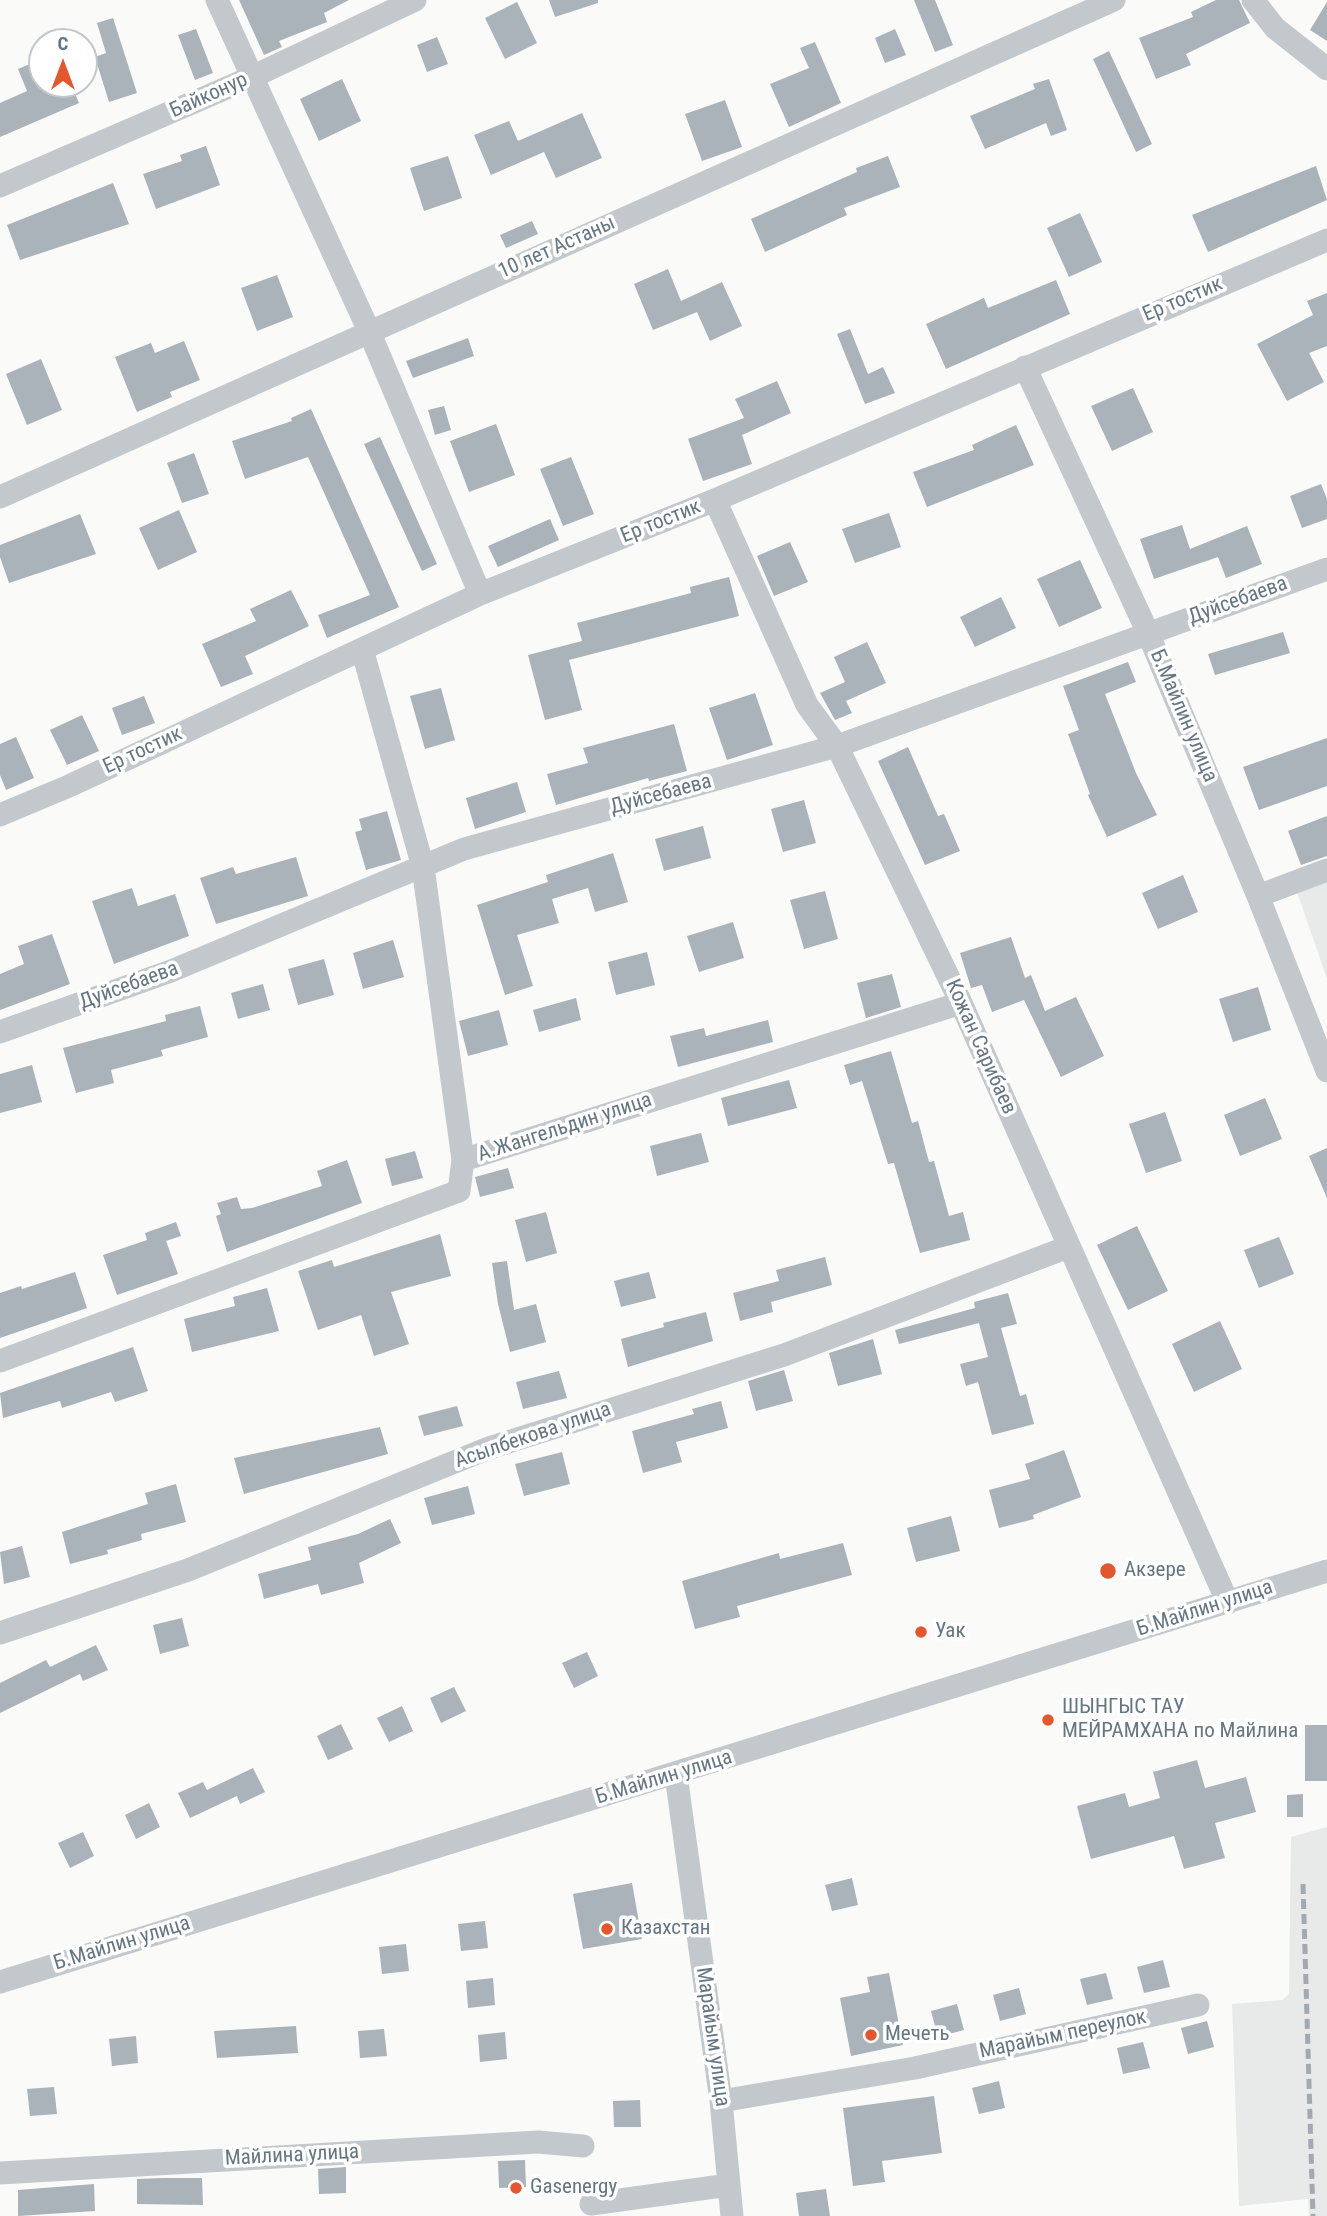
<!DOCTYPE html>
<meta charset="utf-8">
<style>
body{margin:0}
#map{position:relative;width:1327px;height:2216px;overflow:hidden;background:#fafaf8;font-family:"Roboto Condensed",sans-serif}
canvas{display:block}
.north{position:absolute;left:28px;top:28px;width:70px;height:70px;box-sizing:border-box;background:#fff;border:2px solid #c1c8cd;border-radius:50%;rotate:0deg;font-size:19px;font-weight:700;line-height:28px;text-align:center;color:#657683}
.north::after{content:'';display:block;margin:auto;width:24px;height:32px;background:#e4572e;clip-path:polygon(50% 0,100% 100%,50% 72%,0 100%)}
</style>
<div id="map">
<canvas width="1327" height="2216"></canvas>
<div class="north">С</div>
</div>
<script>
const context = document.querySelector('canvas').getContext('2d');
context.lineJoin = 'round';
function fill(path, color) { context.fillStyle = color; context.fill(path, 'evenodd'); }
function stroke(path, color, width, dash) { context.strokeStyle = color; context.lineWidth = width; context.lineCap = dash ? 'butt' : 'round'; context.setLineDash(dash || []); context.stroke(path); }
function label(font, color, halo, rows, align = 'center') {
  context.font = font + ' "Roboto Condensed",sans-serif'; context.lineWidth = 7; context.setLineDash([]); context.textBaseline = 'middle'; context.strokeStyle = halo; context.fillStyle = color; for (const [text, x, y, turn = 0] of rows) {
    context.save(); context.translate(x, y); context.rotate((+turn || 0) * Math.PI / 180); context.textAlign = isNaN(turn) ? turn : align; if (halo) context.strokeText(text, 0, 0); context.fillText(text, 0, 0); context.restore();
  }
}
fill(new Path2D(`
 M1327 879V979L1296 889Z
 M1327 1827V2216H1309L1308 2199 1239 2206 1232 2004 1282 2000 1289 1994 1291 1837Z`), '#e8e9e9');
fill(new Path2D(`
 M239 0H349L324 13 327 22 279 41 282 47 264 55Z
 M549 0H598V3L555 17Z
 M914 0H935L953 45 935 52Z
 M1216 0H1239L1250 23 1186 54 1191 65 1156 79 1139 38 1193 17 1191 12Z
 M517 2 537 43 505 59 485 18Z
 M1327 2V41L1310 30Z
 M113 18 137 93 109 102 95 57 106 53 97 23Z
 M196 29 213 73 195 80 178 35Z
 M895 29 906 55 885 63 875 38Z
 M437 37 448 64 427 72 417 45Z
 M815 42 841 103 789 127 770 84 809 68 800 48Z
 M1109 51 1152 144 1136 152 1093 59Z
 M42 59V84H71L79 103 0 137V103L27 91 18 69Z
 M342 79 361 121 319 141 300 99Z
 M1049 79 1067 130 1051 136 1046 123 985 149 970 116 1035 89 1033 84Z
 M725 100 742 147 702 161 685 114Z
 M582 113 602 158 556 178 544 152 491 175 474 135 509 121 518 141Z
 M206 146 220 185 156 209 143 174 182 161 180 155Z
 M448 156 462 198 424 211 410 168Z
 M888 156 900 187 844 208 847 215 765 252 751 219 857 172 856 168Z
 M1316 166 1327 200 1208 252 1192 215Z
 M113 183 129 224 20 260 7 225Z
 M1080 213 1102 262 1069 277 1047 228Z
 M532 221 538 234 506 248 500 235Z
 M668 269 681 301 722 282 742 326 710 341 697 312 653 330 634 284Z
 M277 275 293 317 257 331 241 288Z
 M1056 280 1070 314 946 369 926 324 984 298 988 308Z
 M1327 293V346L1309 353 1324 382 1287 401 1257 344 1313 315 1307 301Z
 M850 329 868 374 883 367 895 393 865 404 837 334Z
 M468 338 474 356 413 378 406 361Z
 M184 341 200 380 170 392 172 397 137 412 115 357 151 343 155 353Z
 M41 359 62 410 27 425 6 374Z
 M777 381 791 413 742 435 752 464 703 481 688 439 744 418 735 399Z
 M1133 388 1153 432 1112 451 1091 406Z
 M444 406 451 430 435 435 428 410Z
 M311 409 399 607 327 638 318 615 370 595 308 457 245 479 232 441 292 421 291 418Z
 M496 424 515 475 469 492 450 441Z
 M1016 425 1034 465 927 507 913 472 974 450 972 445Z
 M380 437 437 564 422 571 364 444Z
 M194 453 209 494 182 503 167 463Z
 M571 457 594 514 563 526 540 469Z
 M1321 484 1327 499V519L1302 528 1290 496Z
 M179 510 197 552 158 570 139 528Z
 M889 513 901 547 855 563 842 529Z
 M80 514 96 554 9 583 0 557V545Z
 M550 519 559 540 498 567 488 546Z
 M1182 525 1190 549 1247 526 1262 564 1226 578 1218 557 1154 579 1140 539Z
 M790 542 808 582 774 596 757 556Z
 M1080 560 1102 608 1059 627 1037 579Z
 M729 577 739 616 569 660 582 710 545 720 528 655 582 641 577 623 691 593 690 587Z
 M291 590 309 626 245 656 253 674 221 687 202 644 256 621 250 609Z
 M1001 597 1016 628 975 647 960 617Z
 M1283 632 1290 653 1215 675 1208 654Z
 M867 642 886 683 846 701 852 713 835 720 820 693 845 682 834 657Z
 M1128 662 1136 682 1105 694 1136 773 1157 815 1107 837 1088 795 1090 794 1068 734 1079 730 1063 686Z
 M441 688 455 740 425 749 410 696Z
 M755 693 773 745 727 760 709 708Z
 M144 696 155 723 122 735 112 708Z
 M82 715 99 751 67 765 50 730Z
 M674 724 687 771 649 781 648 778 556 805 547 774 588 763 583 748Z
 M16 737 34 778 6 790 0 775V744Z
 M1327 738V786L1259 810 1243 767Z
 M908 747 938 816 944 814 960 851 925 865 878 761Z
 M517 782 526 812 475 829 466 798Z
 M804 800 816 843 783 852 771 809Z
 M387 811 401 860 366 870 355 832 362 830 359 819Z
 M1327 816V856L1301 865 1288 831Z
 M703 826 711 858 664 871 655 839Z
 M613 853 628 902 595 912 588 888 552 899 559 923 517 935 533 986 505 995 477 905 548 882 546 875Z
 M296 857 308 896 216 924 200 878 233 867 236 874Z
 M1183 875 1198 912 1158 929 1142 893Z
 M132 888 138 906 175 894 189 936 114 964 92 901Z
 M825 891 838 939 804 949 790 900Z
 M733 922 744 958 699 972 687 936Z
 M52 934 70 984 0 1010V974L24 964 18 946Z
 M1011 937 1025 978 1031 975 1045 1011 1076 997 1104 1056 1061 1077 1024 1000 992 1012 982 985 971 988 960 953Z
 M393 940 404 977 363 989 353 953Z
 M647 952 655 985 616 995 608 962Z
 M324 959 334 995 298 1005 288 969Z
 M892 974 901 1007 866 1018 857 983Z
 M263 984 270 1010 238 1019 231 993Z
 M1258 987 1271 1030 1233 1042 1219 999Z
 M576 998 581 1020 539 1032 533 1010Z
 M200 1006 208 1037 161 1050 163 1056 111 1070 114 1083 76 1093 63 1048 166 1021 165 1015Z
 M499 1010 508 1045 468 1056 459 1021Z
 M768 1020 773 1042 678 1067 670 1036 704 1028 706 1036Z
 M891 1051 912 1123 918 1121 929 1162 934 1161 949 1216 963 1212 970 1240 920 1253 894 1163 888 1164 862 1081 850 1085 844 1065Z
 M32 1065 42 1102 0 1113V1074Z
 M789 1080 797 1108 728 1126 721 1098Z
 M1265 1098 1282 1139 1240 1156 1224 1115Z
 M1165 1112 1182 1161 1146 1173 1129 1124Z
 M701 1133 709 1162 657 1176 650 1146Z
 M1327 1148V1198L1309 1156Z
 M415 1151 423 1178 392 1186 385 1159Z
 M347 1160 362 1203 227 1252 216 1216 221 1214 217 1203 237 1197 241 1209 252 1208 322 1186 317 1171Z
 M508 1168 514 1188 480 1197 475 1177Z
 M546 1212 557 1253 526 1262 515 1220Z
 M176 1222 181 1236 166 1241 178 1274 117 1295 103 1255 147 1240 145 1233Z
 M1137 1226 1168 1291 1128 1310 1097 1245Z
 M440 1234 451 1276 391 1292 409 1344 374 1356 361 1315 318 1330 298 1271 332 1260 334 1267Z
 M1279 1237 1294 1274 1259 1288 1244 1250Z
 M825 1257 832 1285 771 1302 773 1312 740 1321 733 1293 779 1281 776 1270Z
 M507 1261 514 1310 536 1304 546 1342 510 1352 498 1304 492 1263Z
 M75 1272 87 1308 0 1338V1293L21 1286 22 1289Z
 M649 1272 656 1298 621 1307 614 1281Z
 M267 1288 279 1331 192 1352 184 1319 235 1306 233 1297Z
 M1008 1293 1017 1324 1001 1328 1020 1396 1026 1394 1034 1424 992 1435 978 1382 966 1386 960 1364 988 1357 979 1323 899 1344 895 1330 975 1308 974 1302Z
 M706 1312 713 1341 628 1367 621 1339 664 1327 663 1323Z
 M1220 1321 1242 1369 1194 1392 1172 1344Z
 M873 1339 882 1374 838 1386 829 1353Z
 M133 1347 148 1391 115 1402 111 1392 62 1408 60 1401 3 1418 0 1393Z
 M784 1370 793 1401 756 1411 748 1381Z
 M559 1371 567 1398 523 1409 516 1382Z
 M721 1401 728 1428 676 1442 682 1462 643 1473 632 1431 694 1414 692 1409Z
 M457 1406 463 1426 424 1436 418 1416Z
 M380 1427 388 1454 244 1494 234 1458Z
 M1064 1450 1081 1497 1033 1515 1034 1519 999 1528 989 1490 1030 1479 1025 1464Z
 M562 1452 570 1484 524 1496 515 1464Z
 M176 1484 186 1522 141 1534 142 1540 107 1550 108 1554 70 1564 62 1532 148 1504 145 1493Z
 M468 1486 475 1514 432 1525 424 1498Z
 M951 1516 960 1551 916 1562 907 1528Z
 M390 1519 401 1543 359 1563 364 1583 321 1595 318 1584 264 1599 258 1574 311 1560 308 1547 358 1534Z
 M843 1543 852 1575 737 1606 740 1617 695 1629 682 1581 779 1553 780 1559Z
 M22 1546 30 1577 4 1584 0 1552Z
 M182 1618 189 1646 160 1654 153 1625Z
 M96 1645 108 1670 83 1681 80 1674 0 1713V1683L46 1660 50 1667Z
 M587 1652 598 1676 574 1688 562 1663Z
 M454 1687 466 1711 441 1723 430 1698Z
 M402 1706 413 1731 389 1742 377 1718Z
 M341 1724 353 1749 328 1760 317 1736Z
 M1305 1725H1327V1781H1305Z
 M1197 1760 1205 1788 1246 1777 1256 1812 1215 1823 1225 1858 1184 1869 1174 1836 1091 1859 1077 1806 1125 1793 1129 1807 1160 1798 1153 1772Z
 M253 1768 265 1792 240 1804 237 1796 190 1818 178 1793 203 1782 207 1790Z
 M1303 1794V1817H1287V1795Z
 M149 1803 160 1827 136 1839 125 1815Z
 M83 1832 94 1856 70 1868 58 1843Z
 M852 1878 858 1905 832 1911 825 1885Z
 M632 1883 642 1939 583 1949 573 1894Z
 M485 1921 488 1948 461 1951 458 1924Z
 M406 1944 409 1971 382 1974 379 1947Z
 M1163 1960 1170 1987 1144 1993 1137 1967Z
 M889 1973 903 2045 851 2056 840 1998 870 1992 867 1977Z
 M1106 1973 1113 1999 1087 2005 1080 1979Z
 M493 1978 495 2005 468 2008 466 1981Z
 M1019 1988 1026 2014 1000 2021 993 1995Z
 M957 2004 964 2030 938 2037 931 2011Z
 M1207 2021 1214 2047 1188 2054 1181 2028Z
 M296 2026 298 2053 217 2058 214 2031Z
 M384 2029 387 2056 360 2058 358 2031Z
 M505 2032 507 2059 480 2062 478 2035Z
 M136 2036 138 2063 112 2066 109 2039Z
 M1143 2042 1150 2068 1123 2074 1117 2048Z
 M999 2081 1005 2108 979 2114 972 2088Z
 M54 2087 57 2114 30 2116 27 2089Z
 M934 2096 942 2153 882 2161 885 2182 853 2186 843 2108Z
 M640 2100 641 2127H614L613 2101Z
 M525 2160 526 2187 499 2188 498 2161Z
 M346 2167V2193L319 2194 318 2169Z
 M163 2178H202L203 2205 137 2204V2179Z
 M94 2184 95 2211 18 2216V2190Z
 M826 2189 830 2216H799L796 2193Z`), '#aab3b9');
stroke(new Path2D(`
 M217 0 369 331 480 594
 M1253 0 1275 28 1327 69
 M0 186 252 77 415 0
 M1025 367 1148 633 1258 896 1327 1071
 M0 497 1114 0
 M715 500 807 705 837 746 961 1003 1228 1603
 M362 649 423 867 463 1160
 M0 815 69 786 480 594 715 500 1327 240
 M1258 896 1327 870
 M0 1032 171 971 464 849 837 746 1327 569
 M0 1361 459 1191 463 1160 961 1003
 M0 1633 188 1570 489 1448 784 1355 1068 1247
 M676 1775 721 2101 732 2216
 M0 1982 1327 1571
 M721 2101 915 2068 1198 2005
 M0 2173 538 2142 583 2146
 M591 2204 729 2185`), '#c3c8cc', 23);
stroke(new Path2D(`
 M1303 1884 1313 2216`), '#a2aab0', 5, [10, 5]);
for (const [x, y, r, color] of [
 [1108,1571,9,"#e4572e"],
 [921,1632,7,"#e4572e"],
 [1048,1720,7,"#e4572e"],
 [607,1929,7,"#e4572e"],
 [871,2035,7,"#e4572e"],
 [516,2188,7,"#e4572e"]
]) { const dot = new Path2D(); dot.arc(x, y, r, 0, 2 * Math.PI); context.fillStyle = color; context.fill(dot); stroke(dot, '#fff', 2.5); }
label('21px', '#657683', '#fff', [
 ["Байконур",209,96,-24],
 ["10 лет Астаны",557,248,-24],
 ["Ер тостик",1183,300,-23],
 ["Ер тостик",661,522,-22],
 ["Дуйсебаева",1238,601,-20],
 ["Б.Майлин улица",1183,716,67],
 ["Ер тостик",143,751,-25],
 ["Дуйсебаева",661,795,-15],
 ["Дуйсебаева",129,986,-20],
 ["Кожан Сарибаев",980,1047,66],
 ["А.Жангельдин улица",565,1128,-18],
 ["Асылбекова улица",533,1436,-19],
 ["Б.Майлин улица",1205,1609,-18],
 ["Б.Майлин улица",664,1778,-17],
 ["Б.Майлин улица",122,1944,-17],
 ["Марайым переулок",1063,2035,-12],
 ["Марайым улица",712,2037,82],
 ["Майлина улица",292,2156,-3]
]);
label('21px', '#657683', '#fff', [
 ["Акзере",1124,1571],
 ["Уак",935,1632],
 ["ШЫНГЫС ТАУ",1062,1708],
 ["МЕЙРАМХАНА по Майлина",1062,1732],
 ["Казахстан",621,1929],
 ["Мечеть",885,2035],
 ["Gasenergy",530,2188]
], 'left');
</script>
